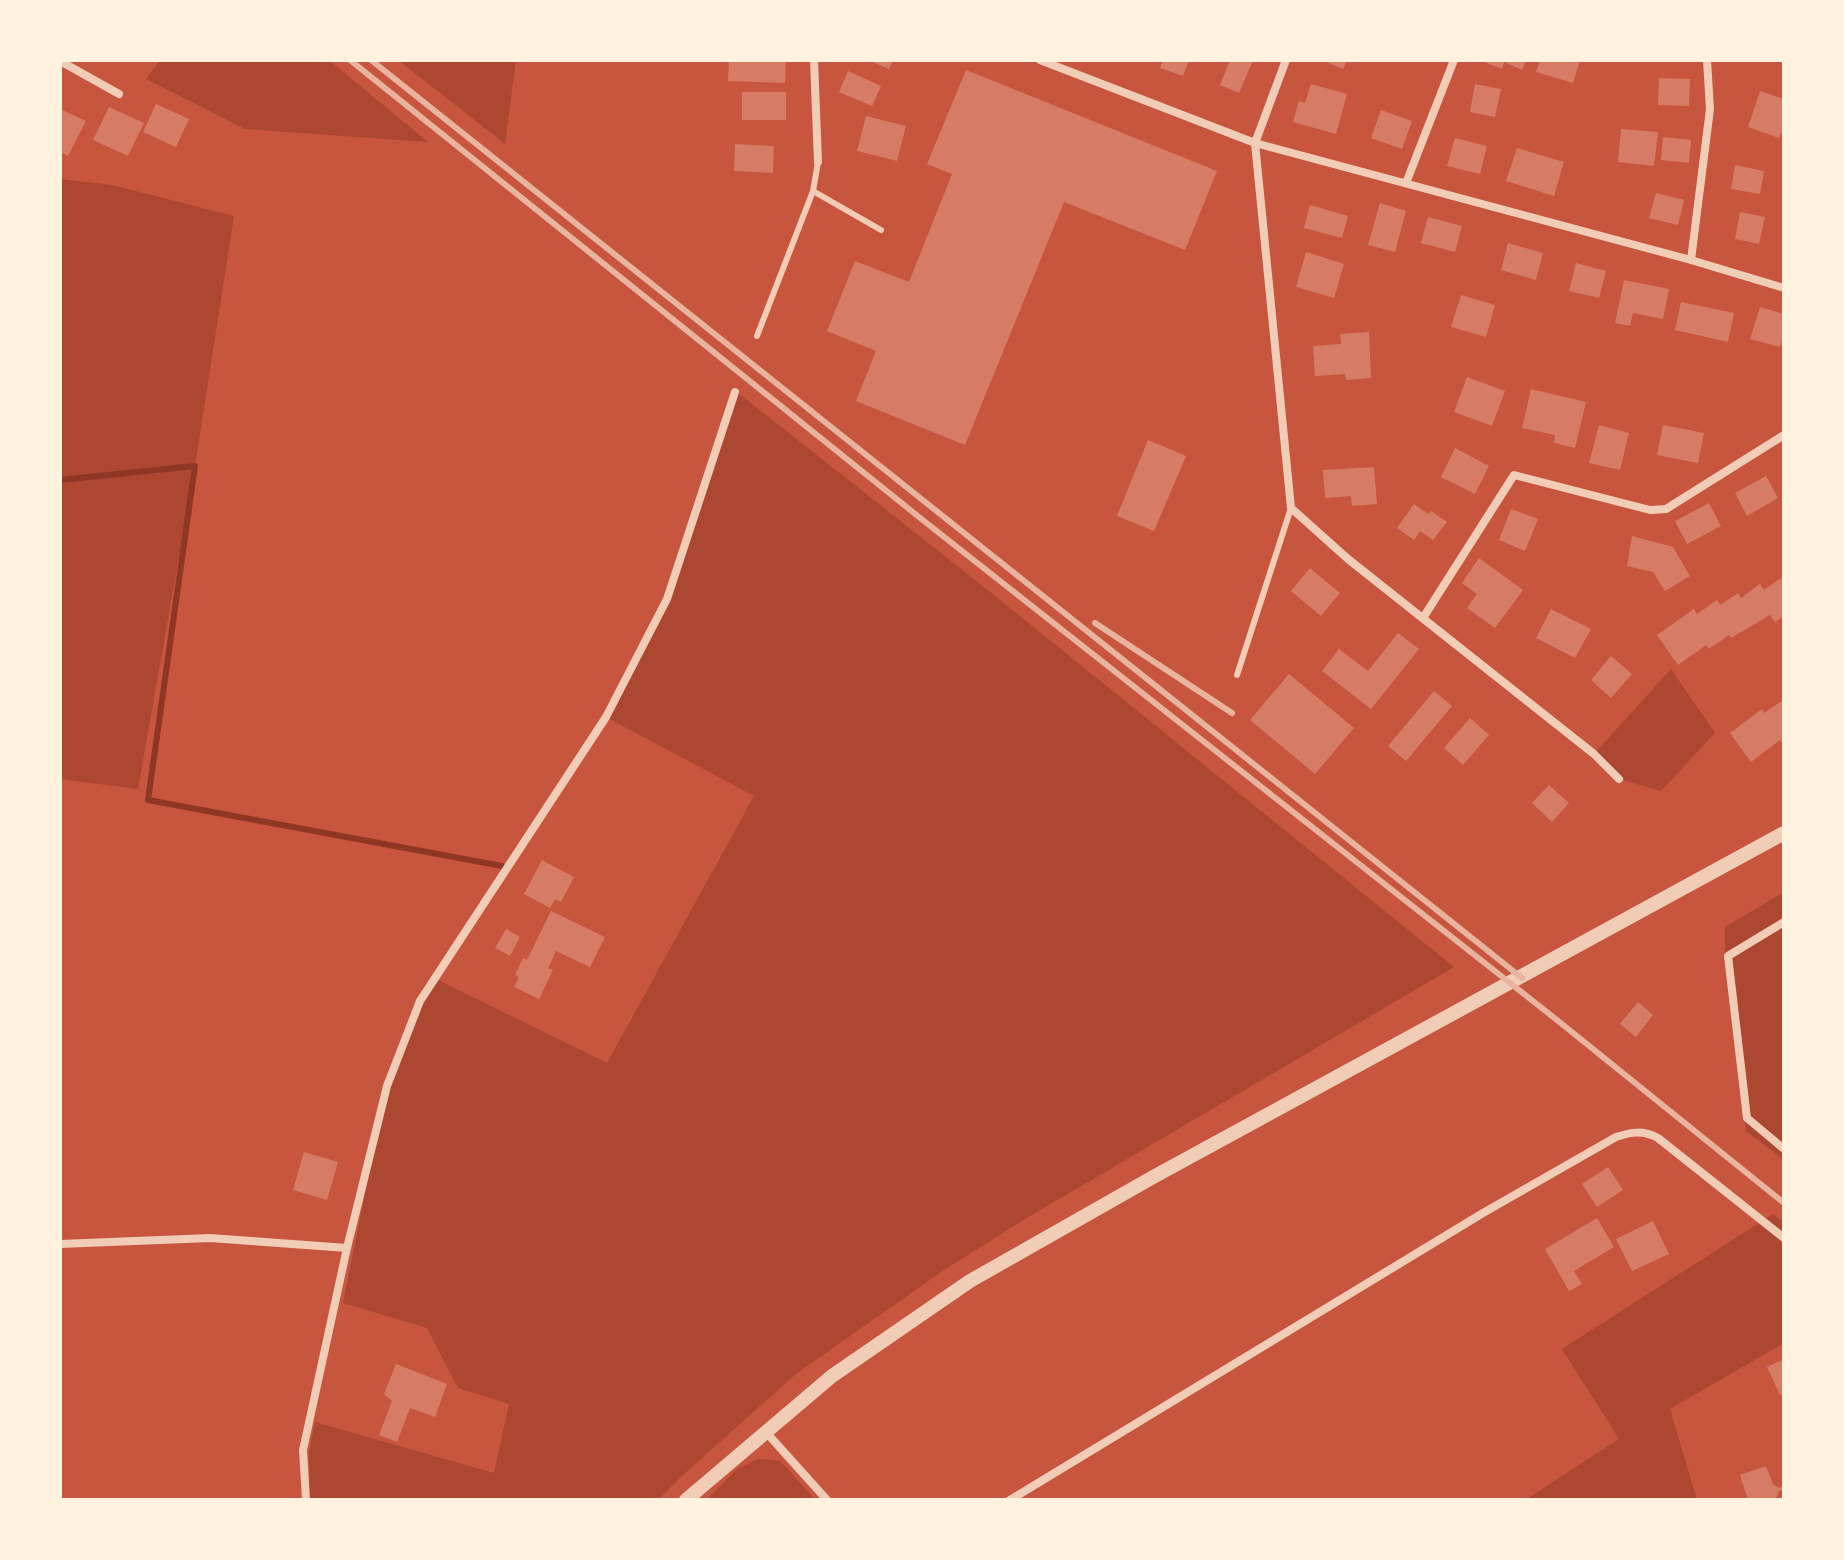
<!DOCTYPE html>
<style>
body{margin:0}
#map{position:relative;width:1844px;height:1560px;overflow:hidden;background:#c8553d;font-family:Mulish,sans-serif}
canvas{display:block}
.frame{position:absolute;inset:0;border:62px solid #fff3e0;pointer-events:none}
</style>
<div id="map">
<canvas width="1844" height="1560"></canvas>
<div class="frame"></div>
</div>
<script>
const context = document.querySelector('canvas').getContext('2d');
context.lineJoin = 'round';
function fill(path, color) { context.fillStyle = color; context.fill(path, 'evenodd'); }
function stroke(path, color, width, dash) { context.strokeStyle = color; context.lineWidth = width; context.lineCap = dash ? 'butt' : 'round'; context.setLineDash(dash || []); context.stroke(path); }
fill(new Path2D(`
 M160 60H329L428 142 245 129 146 79Z
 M398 60H516L505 144Z
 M60 179 112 185 234 216 195 466 138 789 60 779Z
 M737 392 989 591 1454 967 1025 1219 944 1270 796 1374 683 1475 658 1500H310L309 1453 315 1422 494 1473 509 1404 458 1388 427 1328 343 1303 387 1086 434 978 607 1063 754 796 606 717 667 599Z
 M1671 669 1715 733 1661 791 1619 779 1594 754Z
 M1784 892V1160L1746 1131 1725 955V927Z
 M1773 1214 1784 1223V1343L1670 1409 1697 1500H1525L1619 1439 1562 1349Z
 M759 1459 781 1461 815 1500H706L738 1468Z`), '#ae4732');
stroke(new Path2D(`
 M60 480 195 466 148 800 502 866`), '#8f3625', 6);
fill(new Path2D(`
 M729 60H786L785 83 728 81Z
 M868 60H893L889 69Z
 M1163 60H1189L1183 76 1160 68Z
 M1230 60H1253L1239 93 1220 85Z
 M1322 60H1347L1343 69Z
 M1479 60H1526L1522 70 1504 62 1502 69Z
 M1540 60H1580L1573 83 1536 72Z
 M966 70 1217 171 1185 250 1064 202 965 445 856 401 876 351 827 331 855 261 909 282 952 174 927 164Z
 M848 71 881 86 872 106 839 92Z
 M1659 78 1690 79 1689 106 1658 105Z
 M1311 84 1347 94 1336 134 1293 122 1299 101 1305 103Z
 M1475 84 1501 89 1495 117 1470 112Z
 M1760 91 1784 99V127L1779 138 1748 127Z
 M742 92H786V120H742Z
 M156 104 189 119 176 147 143 132Z
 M109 107 144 123 128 156 93 140Z
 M60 109 86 121 68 156 60 151Z
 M1381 110 1412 121 1402 149 1371 138Z
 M866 116 906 126 897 161 857 151Z
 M1621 129 1658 132 1654 166 1618 162Z
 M1663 137 1691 140 1689 163 1661 160Z
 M1455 138 1487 146 1480 174 1447 166Z
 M735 144 774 146 773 173 734 171Z
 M1517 148 1564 162 1554 196 1506 181Z
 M1735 165 1764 171 1760 194 1731 189Z
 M1656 193 1684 200 1678 225 1649 218Z
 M1380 203 1406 211 1395 252 1368 245Z
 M1310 205 1348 216 1342 238 1304 228Z
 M1740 212 1765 217 1759 244 1735 239Z
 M1428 217 1462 226 1455 252 1421 243Z
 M1508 243 1543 253 1536 280 1501 270Z
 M1306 252 1344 264 1334 298 1296 287Z
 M1576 263 1606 271 1599 298 1569 291Z
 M1624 280 1669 289 1663 319 1633 313 1630 326 1615 323Z
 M1461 295 1495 305 1486 337 1451 327Z
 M1681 302 1734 313 1728 342 1675 330Z
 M1760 307 1784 314V334L1780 347 1750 339Z
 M1369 332 1371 378 1346 380 1345 374 1315 376 1313 346 1341 344 1340 334Z
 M1467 377 1505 391 1492 426 1454 412Z
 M1531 389 1586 402 1575 448 1554 443 1555 435 1522 428Z
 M1599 425 1629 433 1620 470 1589 463Z
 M1663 425 1704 433 1698 463 1657 455Z
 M1148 440 1186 456 1154 531 1117 516Z
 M1455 448 1489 466 1475 494 1441 477Z
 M1374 467 1377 504 1352 506 1351 496 1325 498 1323 470Z
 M1766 476 1778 498 1747 516 1735 493Z
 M1709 503 1721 526 1687 544 1675 521Z
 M1414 504 1428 514 1431 511 1447 522 1433 540 1420 531 1414 540 1397 528Z
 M1511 509 1538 519 1525 551 1499 540Z
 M1632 536 1673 547 1690 576 1665 591 1653 572 1627 566Z
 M1479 558 1523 590 1495 628 1467 608 1477 594 1462 583Z
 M1310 568 1340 593 1321 616 1291 591Z
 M1781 578 1784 581V616L1775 622 1770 615 1731 638 1729 635 1709 649 1706 645 1678 665 1657 635 1694 609 1697 614 1717 600 1720 605 1738 593 1741 598 1760 584 1764 590Z
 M1551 609 1591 629 1575 658 1536 638Z
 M1398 633 1419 649 1371 709 1322 671 1339 649 1368 671Z
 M1611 656 1632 674 1611 698 1591 680Z
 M1289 674 1354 728 1315 774 1250 720Z
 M1434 691 1452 706 1406 761 1388 746Z
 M1783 700 1784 746 1780 740 1751 762 1730 733 1762 709 1764 713Z
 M1470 718 1489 735 1463 765 1444 748Z
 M1549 785 1569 803 1552 822 1532 803Z
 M542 860 574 877 561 902 555 899 550 908 524 894Z
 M551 911 605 937 590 967 556 951 548 968 553 970 539 999 514 987 519 977 515 975 523 958 527 960Z
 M506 929 520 937 510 956 495 948Z
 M1638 1002 1653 1015 1636 1037 1620 1024Z
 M304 1152 338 1162 327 1200 293 1190Z
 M1608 1167 1623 1190 1597 1207 1582 1184Z
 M1597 1218 1614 1247 1574 1271 1582 1284 1569 1291 1545 1249Z
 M1653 1221 1669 1254 1632 1271 1616 1239Z
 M1784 1359V1394L1780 1395 1767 1367Z
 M396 1364 447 1384 435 1417 410 1408 397 1442 379 1435 392 1401 384 1394Z
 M1766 1466 1773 1484 1779 1488 1784 1486V1490L1779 1491 1775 1500H1748L1740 1475Z`), '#d67c66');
stroke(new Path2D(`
 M813 191 881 230
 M757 336 813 191 818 162
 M1237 675 1291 508`), '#f1ccb7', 6);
stroke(new Path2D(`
 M814 60 818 162
 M1040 60 1255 143 1691 260 1784 288
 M1286 60 1255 143 1291 508 1348 559 1594 754 1619 779
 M60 61 119 94
 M1406 183 1454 60
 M1691 260 1710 109 1707 60
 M1423 618 1514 475 1650 510 1666 509 1784 435
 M1784 922 1728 956 1747 1118 1784 1149
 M60 1244 210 1238 347 1248
 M765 1431 827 1500
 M306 1500 303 1450 347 1248 387 1086 420 1001 606 717 667 599 735 392
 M1010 1500 1483 1213 1616 1137C1631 1132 1643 1130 1658 1138L1784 1238`), '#f1ccb7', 8);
stroke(new Path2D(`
 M686 1500 832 1376 970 1281 1155 1176 1784 833`), '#f1ccb7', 14);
stroke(new Path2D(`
 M350 60 924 521 1557 1020 1784 1203
 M371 60 1522 978
 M1095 623 1232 713`), '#e9b49f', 6);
</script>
